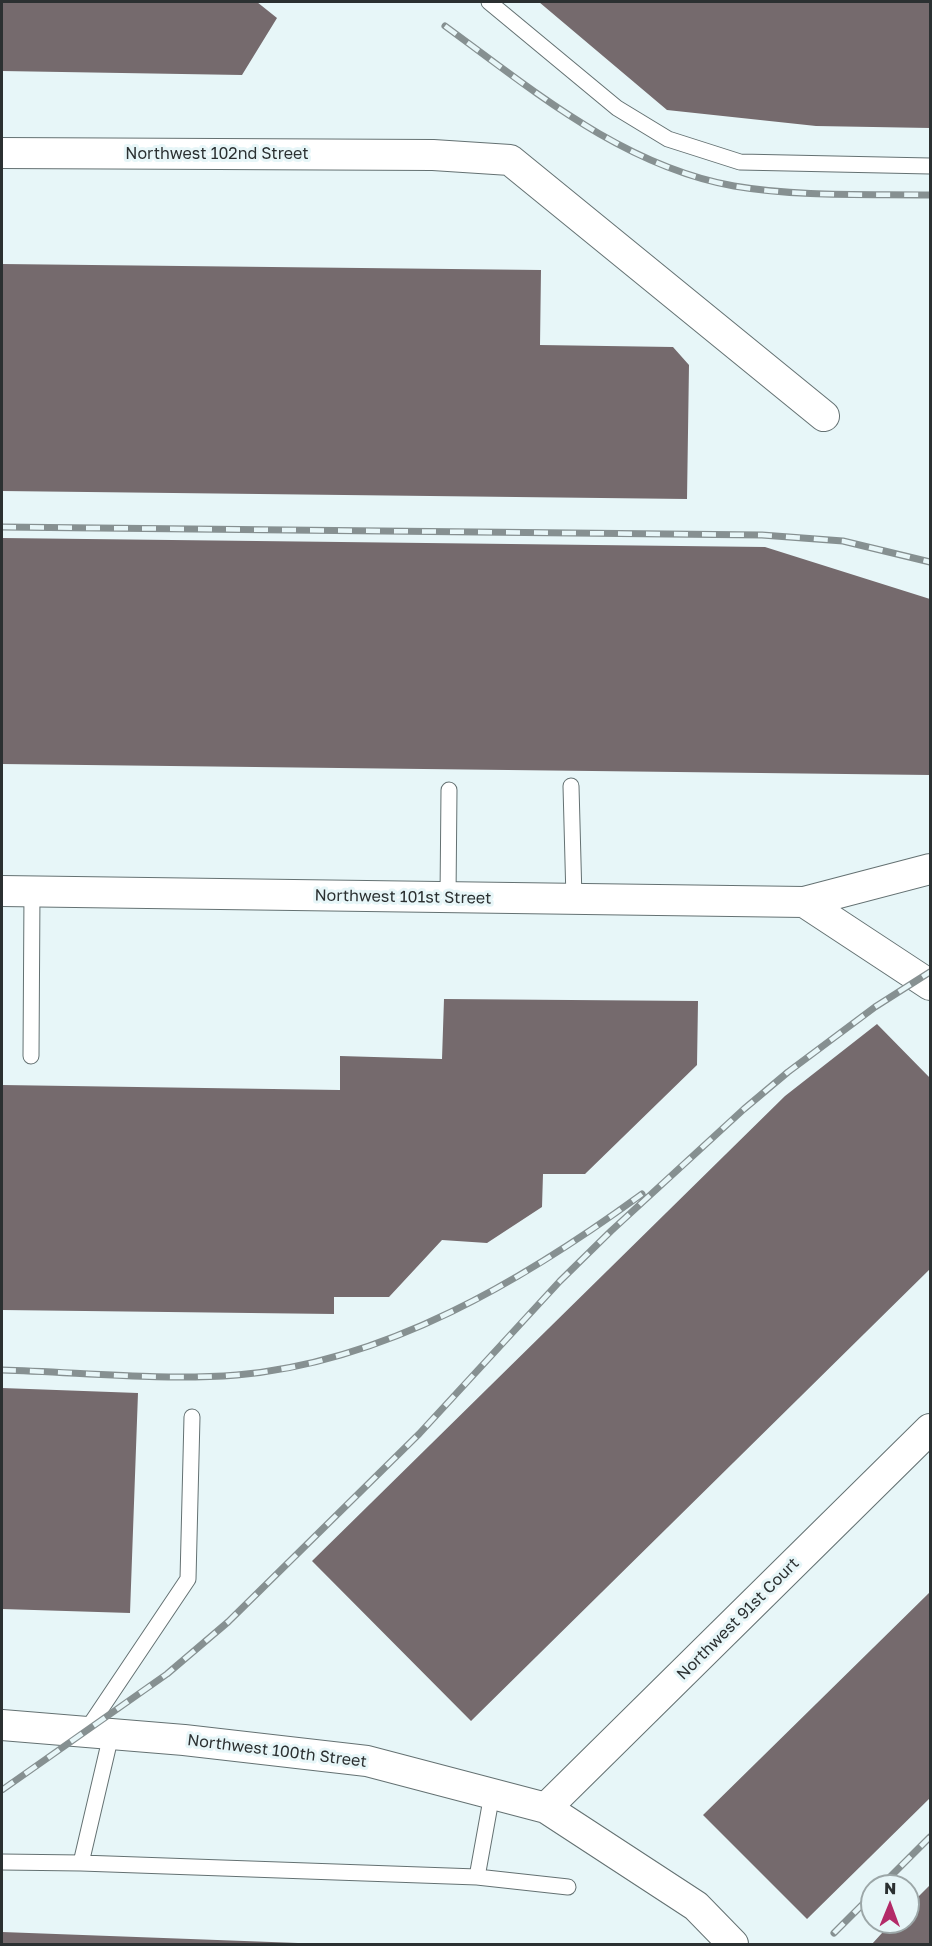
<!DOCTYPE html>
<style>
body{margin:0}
#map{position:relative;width:932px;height:1946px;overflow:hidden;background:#e7f6f8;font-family:"Golos Text",sans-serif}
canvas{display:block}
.frame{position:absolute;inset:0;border:3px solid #2b3031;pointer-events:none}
.north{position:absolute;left:860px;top:1874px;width:60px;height:60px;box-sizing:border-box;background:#e7f6f8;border:2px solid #9ca7a8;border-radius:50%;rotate:1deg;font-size:16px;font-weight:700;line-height:24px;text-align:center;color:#2b3031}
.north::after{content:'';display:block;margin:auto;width:21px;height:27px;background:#b32a68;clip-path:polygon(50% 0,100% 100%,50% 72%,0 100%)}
</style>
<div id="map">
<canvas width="932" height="1946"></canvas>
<div class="frame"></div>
<div class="north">N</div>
</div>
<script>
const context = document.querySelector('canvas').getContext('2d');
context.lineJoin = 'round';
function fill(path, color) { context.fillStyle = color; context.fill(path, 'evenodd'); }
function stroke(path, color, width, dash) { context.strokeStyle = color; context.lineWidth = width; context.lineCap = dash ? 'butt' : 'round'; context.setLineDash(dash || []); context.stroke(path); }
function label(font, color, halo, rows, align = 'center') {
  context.font = font + ' "Golos Text",sans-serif'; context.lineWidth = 6; context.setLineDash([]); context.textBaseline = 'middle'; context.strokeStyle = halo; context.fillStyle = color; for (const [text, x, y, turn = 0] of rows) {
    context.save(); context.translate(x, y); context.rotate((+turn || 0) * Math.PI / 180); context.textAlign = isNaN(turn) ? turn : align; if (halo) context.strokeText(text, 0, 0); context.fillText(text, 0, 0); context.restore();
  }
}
fill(new Path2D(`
 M2 2H257L277 18 242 75 2 71Z
 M539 2H930V128L816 126 667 110Z
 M2 264 541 270 540 345 673 347 689 365 687 499 2 491Z
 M2 538 765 547 930 599V775L2 764Z
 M444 999 698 1001 697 1065 585 1174H543L542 1207 487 1243 442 1240 389 1297H334V1314L2 1310V1085L340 1090V1056L442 1059Z
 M877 1024 930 1078V1269L471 1721 312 1561 785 1096Z
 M2 1388 138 1393 130 1613 2 1609Z
 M930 1592V1798L807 1919 703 1815Z
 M930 1885V1944H872L892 1922H908V1907Z
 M2 1932 298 1943V1944H2Z`), '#756a6d');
const service = new Path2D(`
 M489 2 617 108 668 139 740 162 930 166
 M571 786 574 899
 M448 897 449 790
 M31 1056 32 892
 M86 1731 188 1579 192 1417
 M111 1735 81 1863 477 1877
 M492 1794 477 1877 568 1887
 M2 1862 81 1863`);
const minor = new Path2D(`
 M2 153 433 155 510 160 824 416
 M2 891 804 902 930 869
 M804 902 930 985
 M2 1725 184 1740 367 1761 546 1808 696 1906 733 1944
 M546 1808 930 1429`);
stroke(service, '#647172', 17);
stroke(minor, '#647172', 32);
stroke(service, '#fff', 15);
stroke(minor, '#fff', 30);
const rail = new Path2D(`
 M445 26C534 91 623 166 734 186 799 197 866 194 930 195
 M2 527 762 535 843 541 930 562
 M2 1370C79 1372 160 1381 237 1375 386 1362 524 1280 642 1194
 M2 1790 167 1674 228 1622 419 1434 560 1281 611 1231 744 1109 788 1072 875 1007 930 972
 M881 1886 930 1837
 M834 1933 872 1895`);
stroke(rail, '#869091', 7);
stroke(rail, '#e7f6f8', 4.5, [14]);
label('16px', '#2b3031', '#e7f6f8', [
 ["Northwest 102nd Street",217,154],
 ["Northwest 101st Street",403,897,1],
 ["Northwest 91st Court",738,1619,-45],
 ["Northwest 100th Street",277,1751,7]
]);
</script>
